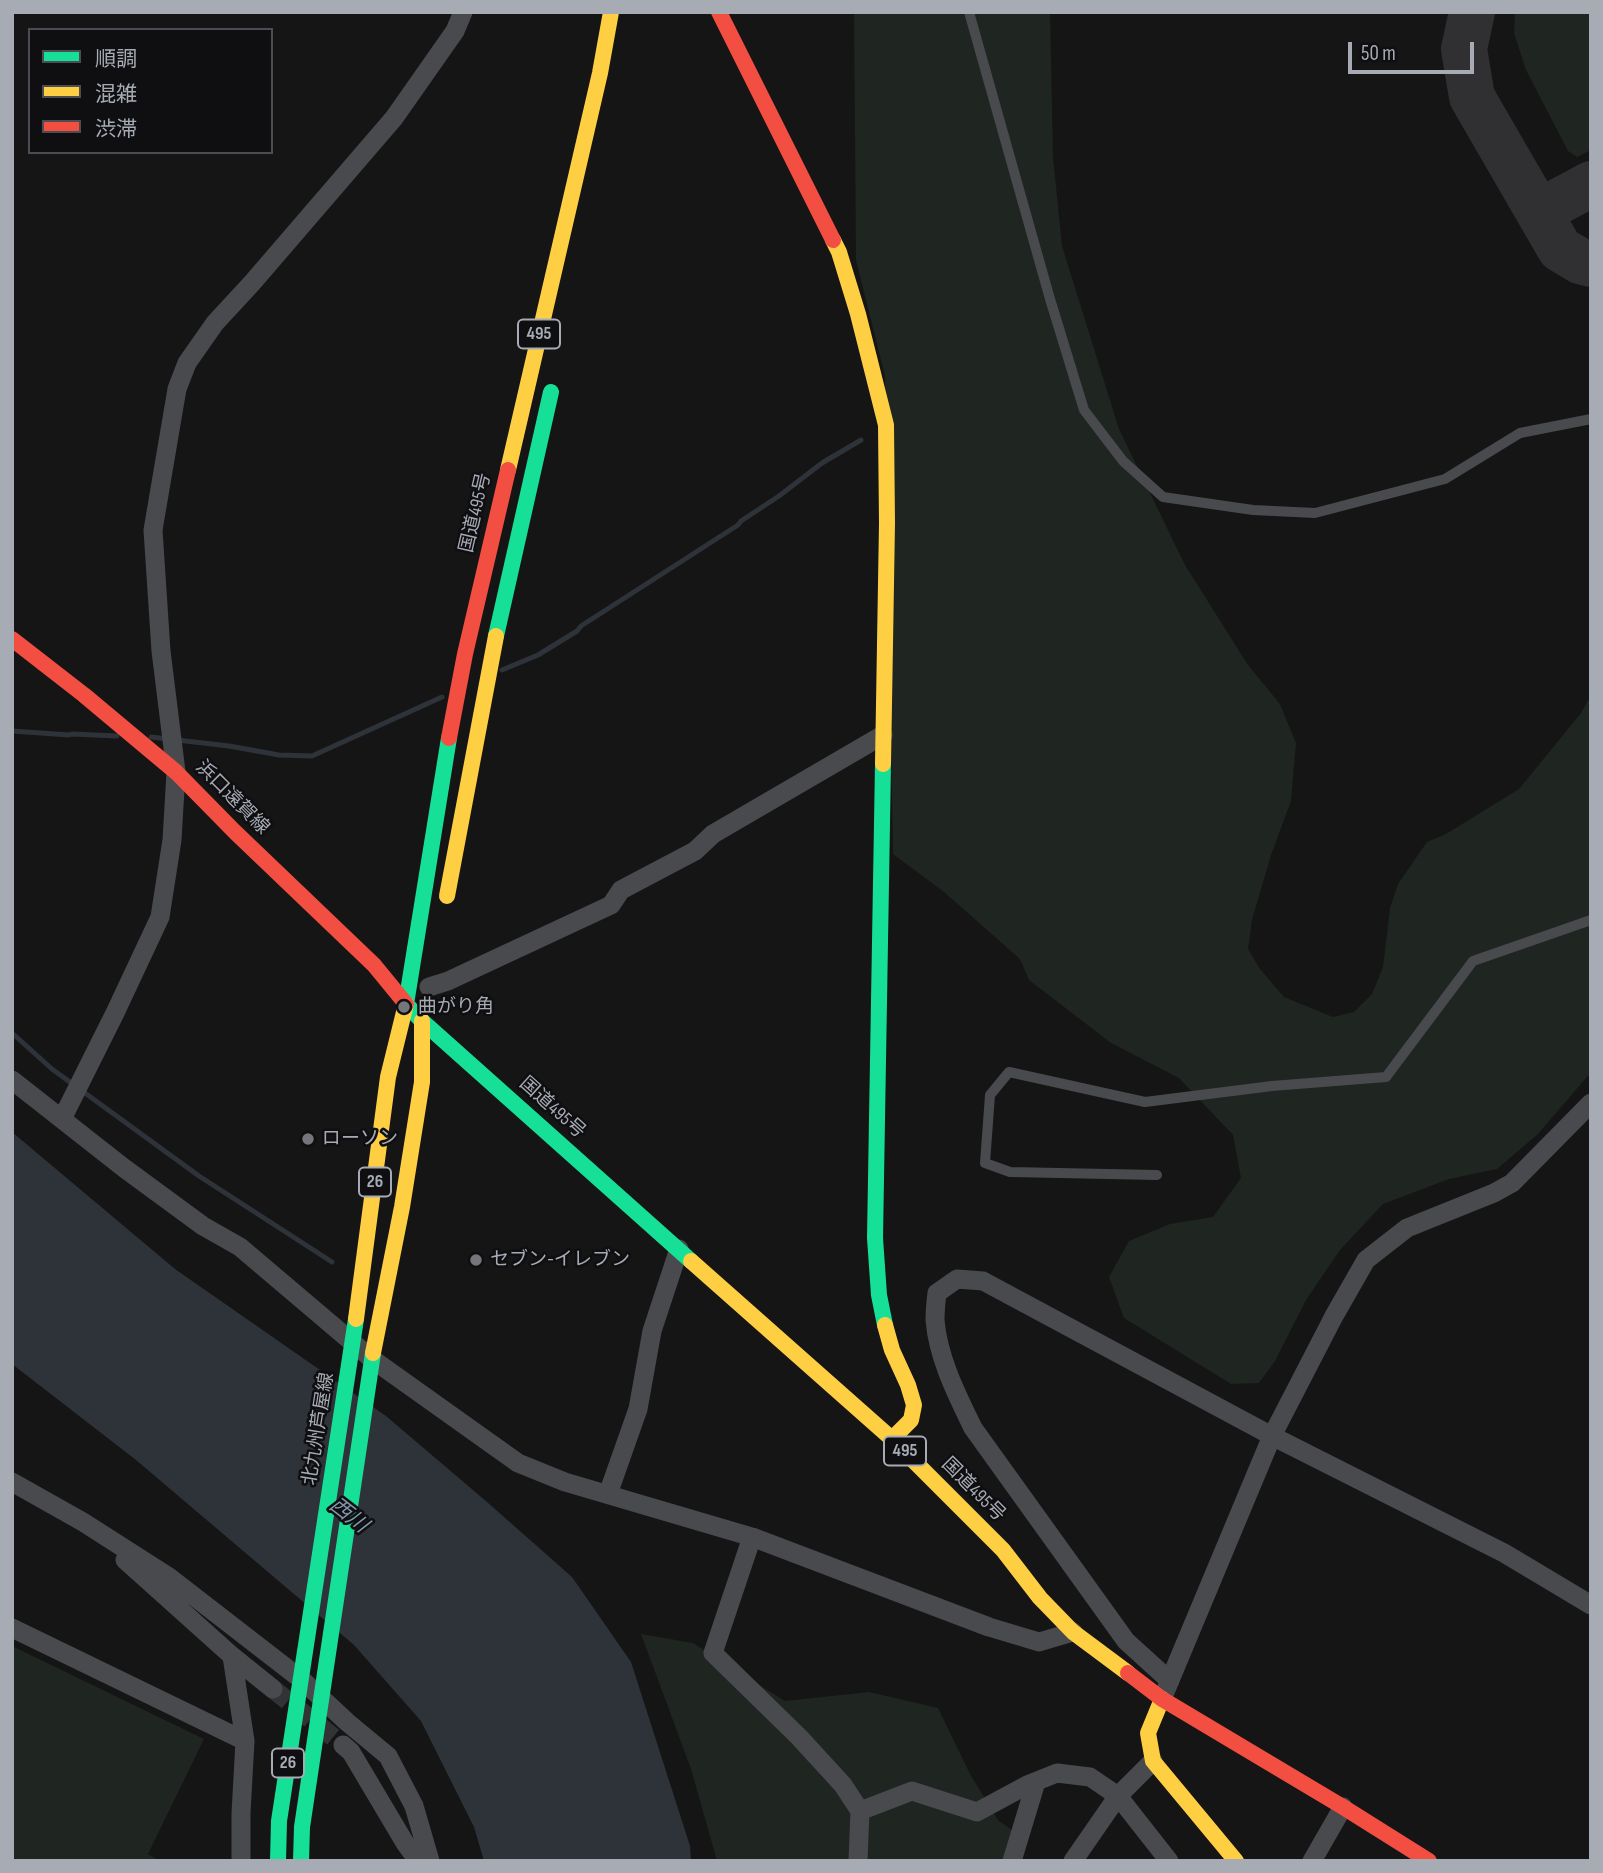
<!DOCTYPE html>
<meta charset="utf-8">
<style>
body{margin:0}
#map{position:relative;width:1603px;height:1873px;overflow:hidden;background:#151515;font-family:"Sofia Sans Condensed","Noto Sans JP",sans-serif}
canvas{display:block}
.frame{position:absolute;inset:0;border:14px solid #a7abb4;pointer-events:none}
.legend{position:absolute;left:28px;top:28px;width:245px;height:126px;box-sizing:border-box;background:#0f0f11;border:2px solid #4c4d52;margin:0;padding:9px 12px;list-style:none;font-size:21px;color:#a7abb4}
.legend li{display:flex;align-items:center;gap:14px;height:35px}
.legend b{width:35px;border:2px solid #4c4d52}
.scale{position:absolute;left:1348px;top:42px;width:126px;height:32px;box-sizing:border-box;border:4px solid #a7abb4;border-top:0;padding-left:9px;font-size:21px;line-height:24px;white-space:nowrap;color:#a7abb4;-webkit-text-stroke:5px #0f0f11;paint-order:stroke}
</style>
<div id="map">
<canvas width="1603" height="1873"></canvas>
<div class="frame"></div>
<ul class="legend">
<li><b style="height:9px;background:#16e098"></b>順調</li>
<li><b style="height:9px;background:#ffcf43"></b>混雑</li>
<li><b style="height:9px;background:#f24e42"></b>渋滞</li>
</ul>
<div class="scale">50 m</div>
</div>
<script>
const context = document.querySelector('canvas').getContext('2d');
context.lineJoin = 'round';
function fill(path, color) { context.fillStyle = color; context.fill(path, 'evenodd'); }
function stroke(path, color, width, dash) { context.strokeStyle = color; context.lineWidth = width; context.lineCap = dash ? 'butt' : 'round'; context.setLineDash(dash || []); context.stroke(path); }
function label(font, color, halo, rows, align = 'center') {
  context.font = font + ' "Sofia Sans Condensed","Noto Sans JP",sans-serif'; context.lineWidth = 5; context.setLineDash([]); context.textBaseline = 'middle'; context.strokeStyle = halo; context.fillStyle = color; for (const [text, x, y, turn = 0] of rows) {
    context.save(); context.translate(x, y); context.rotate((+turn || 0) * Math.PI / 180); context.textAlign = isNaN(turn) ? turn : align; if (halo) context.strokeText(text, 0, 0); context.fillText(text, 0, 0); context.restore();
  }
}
fill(new Path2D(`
 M854 12H1050L1053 157 1062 246 1119 429 1185 565 1248 665 1280 704 1296 743 1291 801 1271 855 1252 920 1248 949 1260 969 1284 997 1333 1017 1354 1012 1372 994 1383 967 1390 908 1398 884 1427 842 1446 834 1519 789 1581 713 1591 695V1074L1586 1078 1538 1134 1497 1169 1449 1179 1383 1204 1340 1250 1306 1300 1275 1361 1259 1383 1231 1384 1124 1318 1109 1277 1129 1241 1170 1224 1213 1217 1241 1178 1233 1135 1179 1078 1111 1043 1029 980 1020 959 944 892 893 854 885 376 856 260Z
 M1515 12H1591V150L1577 157 1568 151 1526 70 1514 33Z
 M641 1634 693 1643 785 1701 869 1692 938 1708 970 1774 998 1820 1013 1831 1003 1861H717L691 1769Z
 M12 1646 204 1739 148 1854 160 1861H12Z`), '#1f2520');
fill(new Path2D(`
 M12 1132 175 1269 386 1416 487 1502 572 1577 631 1662 690 1846 691 1861H484L474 1827 421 1721 354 1645 136 1460 12 1364Z`), '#2d3339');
stroke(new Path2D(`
 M502 670 538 655 577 631 581 626 738 525 741 521 779 496 822 463 861 440
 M12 731 69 735 72 734 117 736
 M151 737 229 746 279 755 312 756 442 697
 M12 1033 52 1069 199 1176 332 1262`), '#2d3339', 5);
stroke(new Path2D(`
 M1472 12 1464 49 1472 97 1560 249 1580 261 1591 264
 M1539 212 1591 184`), '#303032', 46);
stroke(new Path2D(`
 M273 1689 343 1745`), '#323335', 19, [19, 10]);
stroke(new Path2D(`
 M969 12 1050 299 1084 410 1123 461 1163 497 1253 510 1315 513 1445 479 1520 433 1591 419
 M1157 1175 1010 1172 985 1163 990 1095 1009 1072 1145 1102 1272 1086 1386 1077 1473 961 1591 920`), '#494a4e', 10);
stroke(new Path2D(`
 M429 987 448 981 611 905 621 890 695 851 713 834 883 735
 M12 1080 124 1168 203 1226 240 1247 372 1359 518 1463 565 1482 752 1537 989 1627 1039 1642 1073 1632
 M62 1119 115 1013 160 917 172 840 176 772 161 651 153 530 177 389 187 363 215 323 252 283 394 118 455 31 463 12
 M12 1482 83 1522 169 1577 302 1680 347 1722 388 1756 414 1806 430 1861
 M608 1494 638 1409 652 1331 679 1249
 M752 1537 713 1653 799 1737 843 1785 860 1811 858 1861
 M125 1560 232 1656 245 1741 241 1813V1861
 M12 1628 245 1741
 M232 1656 273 1689
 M1170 1681 1126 1641 973 1428C957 1395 938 1358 935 1320 935 1311 936 1301 937 1293L957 1279 983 1281 1272 1436 1504 1553 1591 1605
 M1165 1692 1272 1436 1334 1316 1366 1260 1407 1228 1494 1193 1512 1183 1591 1103
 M343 1745 351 1752 405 1843 418 1861
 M860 1811 912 1791 977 1812 1027 1785 1057 1773 1090 1777 1118 1796 1169 1861
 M1012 1861 1036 1782
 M1073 1861 1118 1796 1153 1761
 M1312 1861 1343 1807`), '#494a4e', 19);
stroke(new Path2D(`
 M496 636 551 392
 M449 738 406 1004 422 1021 691 1261
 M883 764 875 1238 879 1295 885 1325
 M278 1861 279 1821 356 1319
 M301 1861 302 1827 373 1353`), '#16e098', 16);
stroke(new Path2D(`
 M833 240 839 252 858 314 886 425 887 523 883 764
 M508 470 600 73 611 12
 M447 896 496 636
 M691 1261 892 1439 1003 1550 1040 1598 1073 1632 1128 1673
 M356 1319 388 1077 406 1004
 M885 1325 892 1350 908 1385 914 1405 911 1420 892 1439
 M373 1353 402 1207 422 1082V1021
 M1162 1699 1148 1733 1153 1761 1236 1861`), '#ffcf43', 16);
stroke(new Path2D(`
 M719 12 833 240
 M12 639 84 695 176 772 235 832 374 965 406 1004
 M449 738 465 654 508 470
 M1128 1673 1162 1699 1343 1807 1429 1861`), '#f24e42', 16);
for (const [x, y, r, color] of [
 [404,1007,7,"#74767c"],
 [308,1139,7,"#74767c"],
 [476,1260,7,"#74767c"]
]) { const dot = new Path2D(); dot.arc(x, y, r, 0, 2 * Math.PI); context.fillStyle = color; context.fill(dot); stroke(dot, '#0f0f11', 2.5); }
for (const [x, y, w] of [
 [539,334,42],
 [375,1182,32],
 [905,1451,42],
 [288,1763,32]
]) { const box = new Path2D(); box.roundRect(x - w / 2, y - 14.5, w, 29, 5); context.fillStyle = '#0f0f11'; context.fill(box); stroke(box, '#a7abb4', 2); }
label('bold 18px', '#a7abb4', null, [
 ["495",539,334],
 ["26",375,1182],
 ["495",905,1451],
 ["26",288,1763]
]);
label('19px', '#a7abb4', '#0f0f11', [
 ["国道495号",476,513,-77],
 ["浜口遠賀線",232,798,45],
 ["国道495号",552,1108,42],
 ["北九州芦屋線",319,1429,-81],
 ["国道495号",973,1490,45]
]);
label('19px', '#a7abb4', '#0f0f11', [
 ["曲がり角",418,1007],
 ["ローソン",322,1139],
 ["セブン-イレブン",490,1260]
], 'left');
label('italic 21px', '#8296ac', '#0f0f11', [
 ["西川",348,1516,38]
]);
</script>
